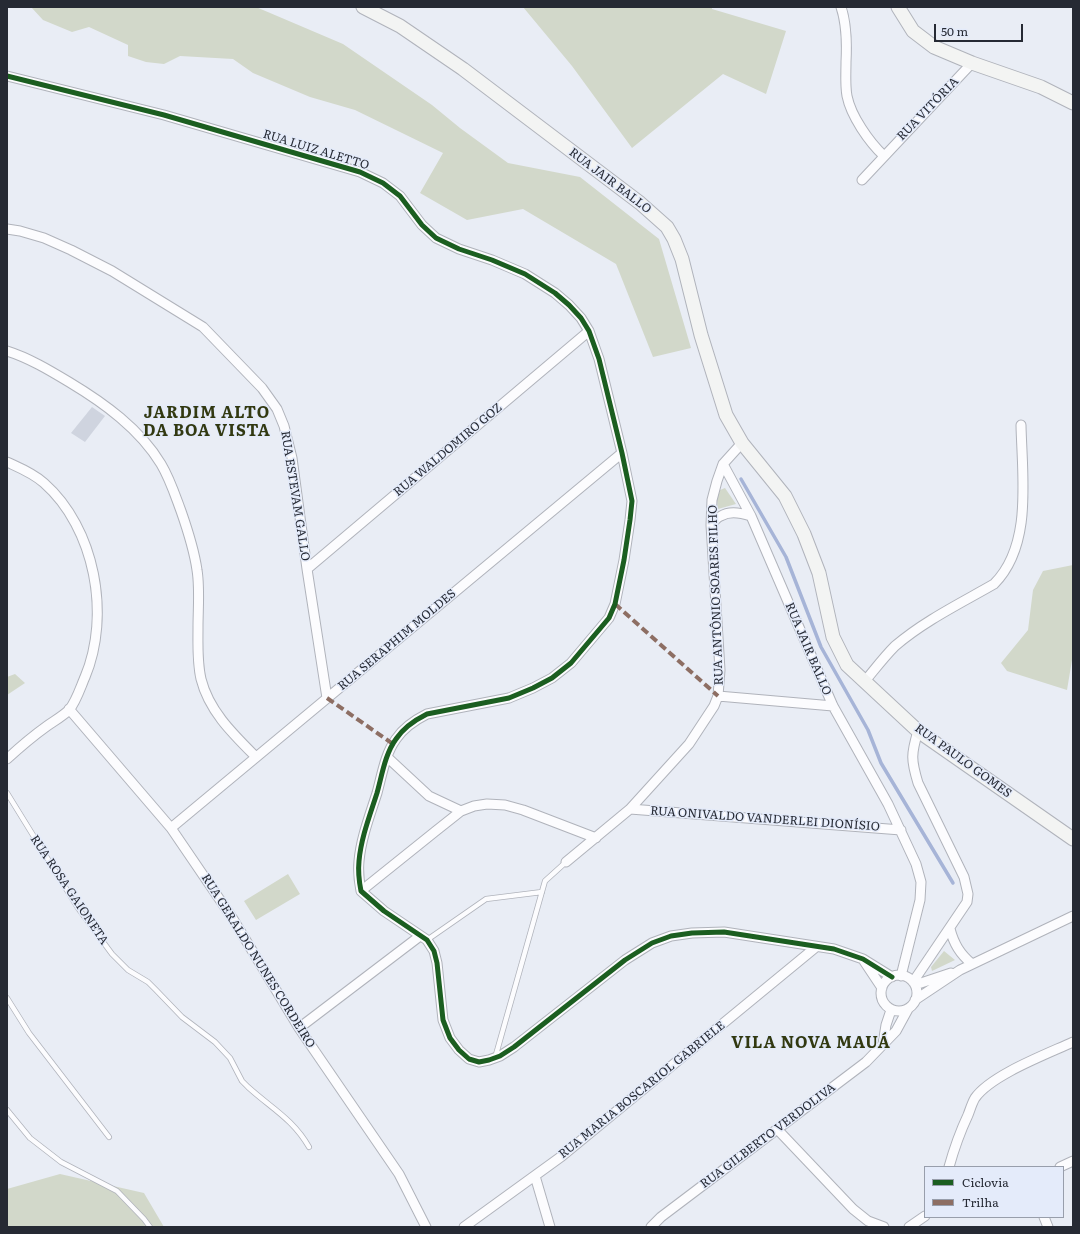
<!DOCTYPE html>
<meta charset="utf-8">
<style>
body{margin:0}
#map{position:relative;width:1080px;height:1234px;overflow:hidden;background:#e9edf5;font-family:Literata,serif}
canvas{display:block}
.frame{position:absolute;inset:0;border:8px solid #262a34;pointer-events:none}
.legend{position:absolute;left:924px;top:1166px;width:140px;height:52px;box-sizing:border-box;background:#e4ebfa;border:1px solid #989eab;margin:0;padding:5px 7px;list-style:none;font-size:12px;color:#262a34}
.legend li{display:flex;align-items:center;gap:8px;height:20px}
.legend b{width:20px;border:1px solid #989eab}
.scale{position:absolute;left:934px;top:24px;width:89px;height:18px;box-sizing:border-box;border:2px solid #262a34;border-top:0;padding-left:5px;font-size:12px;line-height:14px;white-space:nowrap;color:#262a34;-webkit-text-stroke:3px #e4ebfa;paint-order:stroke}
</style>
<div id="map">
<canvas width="1080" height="1234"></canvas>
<div class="frame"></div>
<ul class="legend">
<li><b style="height:5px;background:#1b5e20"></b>Ciclovia</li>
<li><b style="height:5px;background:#8d6e63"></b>Trilha</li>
</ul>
<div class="scale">50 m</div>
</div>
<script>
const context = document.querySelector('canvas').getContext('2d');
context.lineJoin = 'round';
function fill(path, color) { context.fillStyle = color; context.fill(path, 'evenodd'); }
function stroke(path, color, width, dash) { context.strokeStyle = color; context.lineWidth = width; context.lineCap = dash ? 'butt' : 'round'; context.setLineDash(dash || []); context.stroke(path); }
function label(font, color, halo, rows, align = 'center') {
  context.font = font + ' Literata,serif'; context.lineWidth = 3; context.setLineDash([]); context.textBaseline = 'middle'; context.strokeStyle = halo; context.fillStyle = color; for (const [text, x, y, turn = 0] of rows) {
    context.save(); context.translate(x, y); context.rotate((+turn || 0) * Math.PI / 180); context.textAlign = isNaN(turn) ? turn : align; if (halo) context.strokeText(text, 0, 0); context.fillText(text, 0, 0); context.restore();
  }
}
fill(new Path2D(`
 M31 7H256L343 44 432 105 460 128 508 163 580 177 659 239 691 348 653 357 616 264 523 209 467 220 420 193 443 153 355 110 310 97 253 73 233 59 180 56 164 64 146 62 128 56V45L89 27 72 32 43 20Z
 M523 7H712V9L786 31 766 94 723 74 632 148 572 66Z
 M725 488 736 504 718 509 717 500 720 490Z
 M1073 565V654L1067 690 1007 671 1001 663 1028 630 1033 590 1043 571Z
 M15 674 25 683 7 695V677Z
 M288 874 300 894 256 920 244 901Z
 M944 951 955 960 932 971 931 967Z
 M60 1174 144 1193 164 1227H7V1189Z`), '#d2d8ca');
stroke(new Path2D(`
 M741 479 786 557 821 647 868 730 881 763 953 883`), '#a6b4d7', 3.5);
fill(new Path2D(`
 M92 407 105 416 85 442 71 433Z`), '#cfd4df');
const lane = new Path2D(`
 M7 793 78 908 112 954 128 970 148 982 156 990 182 1017 215 1042 230 1058 242 1081 248 1087C271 1108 293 1119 309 1147
 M427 940 486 899 542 892
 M7 998 29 1033 109 1137
 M495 1058 545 881 566 862
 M7 1110 30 1138 61 1162 117 1191 144 1219 150 1227`);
const street = new Path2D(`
 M841 7C847 25 847 43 846 62 846 73 845 85 847 96 851 116 869 142 884 156
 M7 76 164 115 360 172 383 183 400 196 422 225 436 238 459 249 492 260 525 274 555 293 569 305 581 318 589 331 599 359 622 453 632 501 630 520 624 560 615 604 609 618 571 663 552 678 533 688 509 698 427 714C415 720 404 727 396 739 385 754 382 775 377 793 370 815 361 838 359 861 358 871 359 881 361 891L384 911 427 940 434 951 437 963 443 1020 450 1038 459 1050 469 1059 479 1062 489 1060 500 1056 514 1047 625 960 652 943 671 936 692 933 724 932 834 949 863 959 892 977
 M862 180 972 63
 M7 229 20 231 44 238 71 250 112 271 203 327 262 388 277 409 284 426 292 458 307 569 327 698
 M7 351C29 358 49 370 69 382 104 403 140 429 161 464 170 479 175 495 181 511 188 531 194 549 197 570 200 588 198 609 198 627 198 644 197 662 201 679 209 711 233 734 256 757
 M7 462C20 468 33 473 44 483 95 528 111 615 85 677 81 686 76 702 69 710 63 716 54 721 47 726 33 736 20 747 7 759
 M723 464 751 516 833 706 888 804 916 864 921 882 920 900 901 976
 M711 525C714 522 717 517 721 516 730 510 742 513 751 516
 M307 569 589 331
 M865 681C875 669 884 657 895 646 924 621 961 603 994 584 1033 545 1022 476 1021 425
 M718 696 833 706
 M69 709 171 828 233 919 299 1028 399 1174 426 1227
 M387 757 429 796 461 811
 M630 809 901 830
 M171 828 622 453
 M566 862 630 809 689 744 714 706 718 696 720 670 711 525 712 500 717 481 723 464 742 443
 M361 891 437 830 461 811 474 806 487 804 505 805 523 810 596 838
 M950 929C954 944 960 954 972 964
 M864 961 882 988
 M881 993a18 18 0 1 1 36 0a18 18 0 1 1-36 0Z
 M913 982 967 902 968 894 964 877 918 783C911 760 911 754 918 731
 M915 985 951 973
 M915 1000 960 970 1073 916
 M299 1028 420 936
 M883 1044 886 1025 891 1010
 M777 1129 853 1209 868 1221 884 1227
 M949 1167C954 1149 960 1132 968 1115 970 1110 972 1103 975 1098 991 1075 1047 1054 1073 1042
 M1060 1167 1073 1161
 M535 1176 550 1227
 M1044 1217 1048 1227
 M464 1227 562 1156 816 947
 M651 1227 661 1217 866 1062 896 1031 908 1009
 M909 1227 925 1216`);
const secondary = new Path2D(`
 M363 7 400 26 463 69 640 203 667 227 674 239 682 259 701 335 726 415 742 443 785 496 804 534 819 573 833 637 847 665 918 731 1073 839
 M898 7 913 31 934 47 972 63 1041 87 1073 103`);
stroke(lane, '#b0b3bb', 6);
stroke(street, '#b0b3bb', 11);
stroke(secondary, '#b0b3bb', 15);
stroke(lane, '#fcfcfe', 4.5);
stroke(street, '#fcfcfe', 9);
stroke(secondary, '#f3f4f3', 13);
stroke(new Path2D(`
 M615 604 718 696
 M327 698 393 744`), '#8d6e63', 4, [8, 4]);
stroke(new Path2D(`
 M7 76 164 115 360 172 383 183 400 196 422 225 436 238 459 249 492 260 525 274 555 293 569 305 581 318 589 331 599 359 622 453 632 501 630 520 624 560 615 604 609 618 571 663 552 678 533 688 509 698 427 714C415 720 404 727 396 739 385 754 382 775 377 793 370 815 361 838 359 861 358 871 359 881 361 891L384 911 427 940 434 951 437 963 443 1020 450 1038 459 1050 469 1059 479 1062 489 1060 500 1056 514 1047 625 960 652 943 671 936 692 933 724 932 834 949 863 959 892 977`), '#1b5e20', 5);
label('12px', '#262a34', '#e4ebfa', [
 ["RUA VITÓRIA",928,109,-46],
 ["RUA LUIZ ALETTO",316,150,17],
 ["RUA JAIR BALLO",610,181,37],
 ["RUA WALDOMIRO GOZ",448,450,-40],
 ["RUA ESTEVAM GALLO",295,496,81],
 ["RUA ANTÔNIO SOARES FILHO",716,595,-92],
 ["RUA SERAPHIM MOLDES",397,640,-40],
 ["RUA JAIR BALLO",808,649,67],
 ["RUA PAULO GOMES",963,761,36],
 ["RUA ONIVALDO VANDERLEI DIONÍSIO",765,819,4],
 ["RUA ROSA GAIONETA",69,890,56],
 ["RUA GERALDO NUNES CORDEIRO",258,961,58],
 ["RUA MARIA BOSCARIOL GABRIELE",642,1090,-39],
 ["RUA GILBERTO VERDOLIVA",768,1136,-37]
]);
context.letterSpacing = '1px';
label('bold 16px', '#323911', '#e4ebfa', [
 ["JARDIM ALTO",207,413],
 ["DA BOA VISTA",207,431],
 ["VILA NOVA MAUÁ",811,1043]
]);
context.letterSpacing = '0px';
</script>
